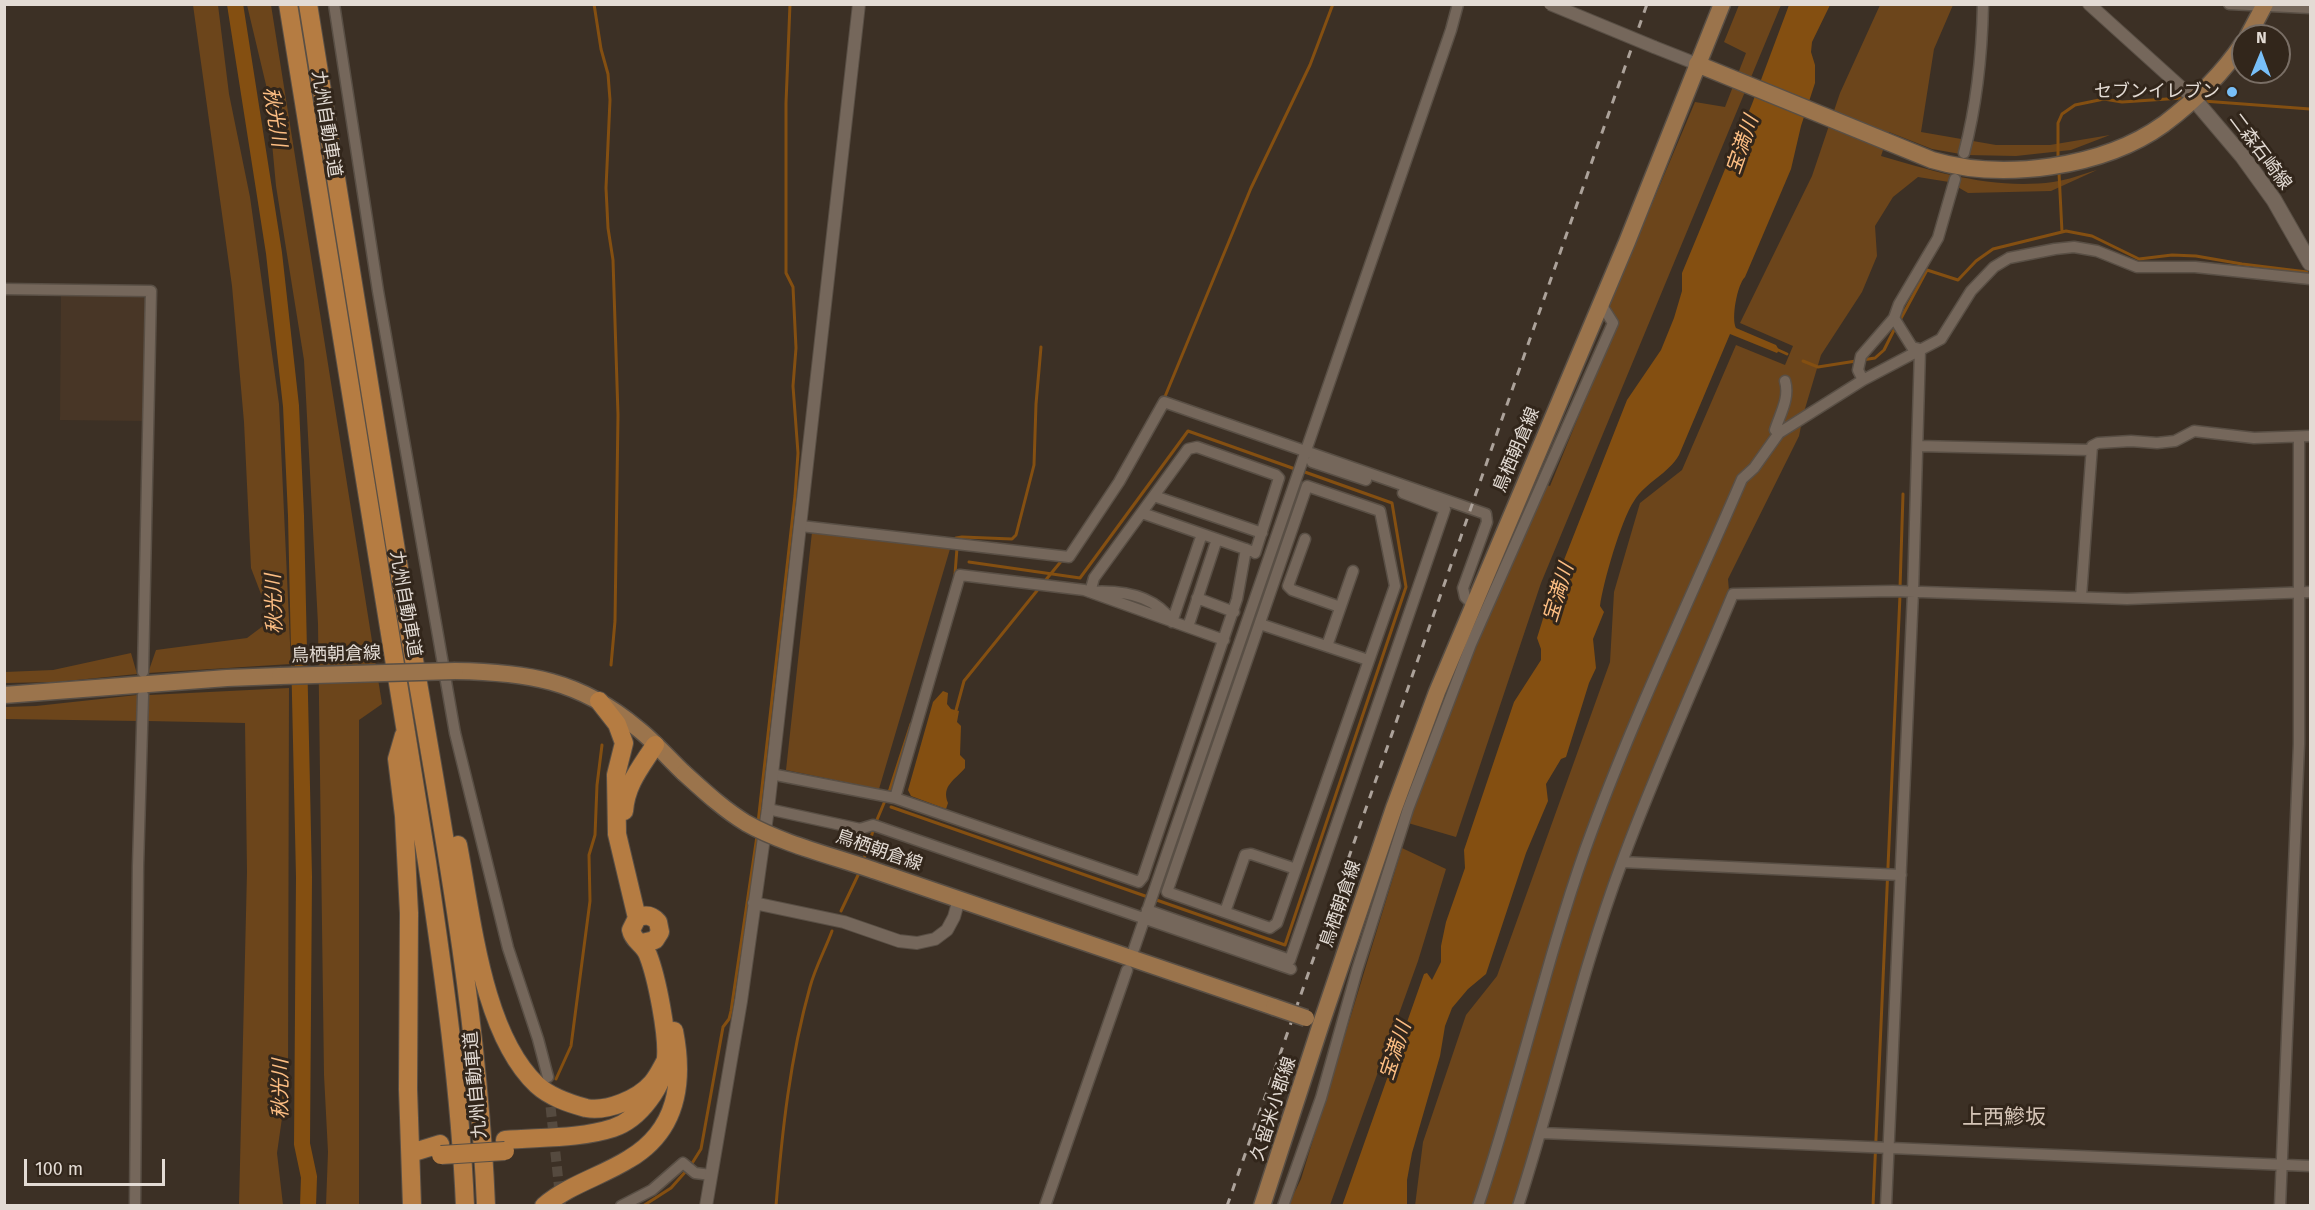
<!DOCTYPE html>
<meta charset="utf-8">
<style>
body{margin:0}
#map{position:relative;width:2315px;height:1210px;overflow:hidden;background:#3c3025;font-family:"Fira Sans",sans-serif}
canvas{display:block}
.frame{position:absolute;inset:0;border:6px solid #e3dbd4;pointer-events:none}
.north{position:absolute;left:2231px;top:24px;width:60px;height:60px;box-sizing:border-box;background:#32261b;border:2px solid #796e65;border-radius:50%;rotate:1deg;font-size:16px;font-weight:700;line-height:24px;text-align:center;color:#e3dbd4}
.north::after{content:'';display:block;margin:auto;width:21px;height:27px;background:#78bff8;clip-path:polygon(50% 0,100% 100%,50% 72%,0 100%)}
.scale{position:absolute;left:24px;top:1159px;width:141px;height:27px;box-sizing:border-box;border:3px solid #e3dbd4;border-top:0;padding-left:8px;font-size:18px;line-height:21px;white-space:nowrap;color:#e3dbd4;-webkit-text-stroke:4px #32261b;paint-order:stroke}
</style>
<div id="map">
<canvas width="2315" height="1210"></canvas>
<div class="frame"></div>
<div class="north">N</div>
<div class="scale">100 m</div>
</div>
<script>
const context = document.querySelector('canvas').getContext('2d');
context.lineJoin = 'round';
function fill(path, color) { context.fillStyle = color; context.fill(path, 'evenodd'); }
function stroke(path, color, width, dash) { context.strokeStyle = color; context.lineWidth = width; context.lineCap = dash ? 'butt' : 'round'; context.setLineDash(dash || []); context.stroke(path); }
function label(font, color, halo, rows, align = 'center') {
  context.font = font + ' "Fira Sans","Noto Sans JP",sans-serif'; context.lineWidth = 6; context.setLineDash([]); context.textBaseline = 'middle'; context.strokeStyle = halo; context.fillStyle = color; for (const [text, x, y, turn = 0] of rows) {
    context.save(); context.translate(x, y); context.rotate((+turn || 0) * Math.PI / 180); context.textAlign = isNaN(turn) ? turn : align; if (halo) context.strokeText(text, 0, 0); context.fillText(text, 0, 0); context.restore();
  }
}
fill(new Path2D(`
 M141 295 146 300 145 421 60 420 61 296Z`), '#483626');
fill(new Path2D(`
 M193 5H218L229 94 250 197 279 404 291 664 148 673 156 650 247 638 271 620 251 568 244 422 232 286Z
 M247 5H271L382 704 359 720V1205H326L328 1152 324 1075 318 624 304 360 276 186 267 89Z
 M1739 5H1781L1541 583 1456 837 1408 823 1437 714 1532 480 1550 486 1616 325 1608 308 1695 102 1725 107 1746 53 1724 42Z
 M1880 5H1953L1934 49 1921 132 1996 145H2050L2110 135 2071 150 2016 156 1966 155 1932 149 1889 132 1881 156C1936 172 1994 190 2053 182 2068 180 2083 174 2097 170L2051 191 1968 193 1949 182 1918 177 1893 197 1875 226 1877 256 1862 292 1821 355 1804 412 1799 436 1728 579 1729 591 1616 866 1513 1205 1415 1206 1423 1142 1466 1015 1497 976 1610 662 1614 592 1640 503 1682 470 1736 345 1785 365 1793 346 1740 323 1812 176 1840 93Z
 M812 532 950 549 879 789 786 770Z
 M131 653 137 674 56 682 5 683V672L53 670Z
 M289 688 288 1076 277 1153 283 1205H239L247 872 245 723 147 721 149 695Z
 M137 695 139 721 5 719V707L36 706Z
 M1402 848 1446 869 1418 961 1330 1205 1288 1206 1301 1179Z`), '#6c451b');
fill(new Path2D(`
 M1789 5H1830L1812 42 1811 52 1815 65V83L1801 126 1791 169 1745 277C1737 285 1731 319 1736 328L1776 345 1779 350 1777 353 1730 334 1679 455C1668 474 1646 482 1634 501 1621 520 1603 583 1600 606L1604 612 1593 639 1596 668 1589 683 1566 757 1561 759 1546 784 1548 801 1526 853 1486 974 1468 989 1452 1008 1445 1026 1440 1056 1412 1153 1407 1180V1205L1342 1206 1424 974 1427 973 1432 980 1441 962V946L1446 922 1465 868 1464 850 1514 702 1541 660V649L1537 638 1551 593 1554 589 1562 565 1627 400 1661 350 1674 318 1682 291V273L1752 104Z
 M943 691 948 693 947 704 951 709 959 711 957 722 961 726 960 755 965 760V768C955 780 941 786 948 803L946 809 911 796 908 790 933 702Z`), '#844f11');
stroke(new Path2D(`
 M594 4 601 49 608 74 610 100 606 188 608 228 613 260 618 415 615 621 611 665
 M2203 101 2310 109
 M2058 156V123L2062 114 2075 105 2104 99 2122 102 2182 98
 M2059 173 2062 232
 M1899 322 1927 270 1958 280 1976 261 1993 249 2066 231 2092 236 2139 259 2172 255 2196 256 2242 264 2307 272
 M1776 349 1787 354
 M1803 361 1818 367 1875 358 1884 350 1895 328
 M1164 399 1251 188 1310 65 1333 4
 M957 541 956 538 962 537 1012 539 1016 535 1034 465 1036 404 1041 347
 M969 562 1080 578 1188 431 1295 469
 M955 574 957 548
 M1044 582 1063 559
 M1900 588 1903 494
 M955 714 964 681 1040 587
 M891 807 1285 945 1406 587 1392 503 1302 471
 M876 822 890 789 911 724
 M758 823 795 496 798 453 793 386 796 348 793 287 786 273V103L790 4
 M863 862 874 828
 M841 911 860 871
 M556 1079 571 1046 590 901 589 855 595 835 597 785 602 745
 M691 1165 701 1149 723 1027 729 1019 731 1011 757 836
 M643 1206 671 1188 687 1170
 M776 1206C782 1132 790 1058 810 987 815 968 825 950 832 931
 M1873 1206 1900 595`), '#844f11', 3);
stroke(new Path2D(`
 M235 4 274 253 291 406 296 516 304 877 302 1144 309 1177 308 1206`), '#844f11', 16);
stroke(new Path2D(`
 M549 1092 561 1206`), '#554a3f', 10, [10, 5]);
const minor = new Path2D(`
 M334 4 378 291 455 733 508 948 538 1039 548 1077
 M2229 4 2310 8
 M1964 153C1977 104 1982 55 1983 4
 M4 289 151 291 143 672
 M1920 349 1912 347 1894 318 1899 304 1938 238 1955 179
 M1863 380 1858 370 1861 356 1894 318
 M1779 433 1775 430C1780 414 1790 398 1785 381
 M1918 446 2090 450
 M1312 462 1366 480
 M1307 486 1380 511 1395 586 1277 923 1270 928 1167 892Z
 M1154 496 1262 533
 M1142 513 1251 551
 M801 526 1069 557 1119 482 1164 402 1486 514 1487 522 1463 588 1465 597 1472 604
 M1305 539 1288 586 1292 590 1340 607
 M2081 597 2092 446 2098 443 2131 441 2157 443 2175 441 2194 431 2254 438 2310 436
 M1197 598 1234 612
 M1172 621C1153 594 1120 590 1090 592L1094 578 1188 449 1197 447 1276 475 1279 478 1255 553
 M1172 622 1202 534
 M1260 624 1368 660
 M1188 627 1217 539
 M1327 646 1353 571
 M771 774 895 798 1139 882 1143 877 1237 599 1246 549
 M895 798 960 575 1084 590 1224 640
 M768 809 860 829 873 825 1291 969
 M1622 862 1901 875
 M1147 910 1290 960 1445 509 1403 493
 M1225 912 1245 855 1251 854 1296 869
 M1134 949 1451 30 1458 4
 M1542 1133 2310 1166
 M135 1206 138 866 143 695
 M621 1206 652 1190 683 1163 695 1173 711 1175
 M1045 1206 1127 970
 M1283 1206 1321 1098 1357 970 1408 809 1471 644 1613 323 1601 304
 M1478 1206C1518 1088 1544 967 1585 850 1630 724 1689 602 1742 479L1754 468 1779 433 1863 380 1941 339 1971 291 1994 267 2009 258 2055 249 2074 247 2097 251 2137 267H2195L2310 279
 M1518 1206C1555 1092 1580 974 1622 862 1655 772 1696 683 1733 594L1893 591 2127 599 2310 592
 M1886 1206 1913 592 1920 349
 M2280 1206 2299 744V437`);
const tertiary = new Path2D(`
 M2089 4 2193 98
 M1654 47 1697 64
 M754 903 844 922 899 941 917 943 935 939 947 930 954 917 959 899
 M706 1206 741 1001 768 809 859 4`);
const secondary = new Path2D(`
 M2193 98 2243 157 2274 200 2310 263`);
const primary = new Path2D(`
 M2248 36 2265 4
 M1697 64 1932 160C2002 181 2103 168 2164 124 2193 102 2223 73 2243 43
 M455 671C526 672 580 680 637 728 654 741 668 758 684 773
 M4 695 227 678 280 676
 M873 870 1274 1007
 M1262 1206 1321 1024 1394 808 1437 692 1627 242 1722 4`);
const motorway = new Path2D(`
 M288 4 427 862C444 976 460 1090 465 1206
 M308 4C340 212 373 419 408 625 441 817 478 1010 486 1206
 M599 701 617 724 624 743 616 775 617 834 637 918
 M404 735 397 759 404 816 409 913 408 1089 412 1206
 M624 811C626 784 641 767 655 745
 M458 845C472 917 482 1033 537 1085 550 1097 568 1103 586 1108 607 1112 638 1099 652 1083 658 1076 662 1067 666 1060
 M505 1140C540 1137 579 1139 613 1128 640 1119 664 1086 666 1058 668 1035 657 978 648 955 644 944 633 941 631 930L637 918C645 914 652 915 658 922L660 932 655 940 642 943
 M411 1153 440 1144
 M544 1206C568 1185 602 1176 629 1159 678 1130 684 1082 674 1031`);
stroke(minor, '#594f45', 13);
stroke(tertiary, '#594f45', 14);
stroke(secondary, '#594f45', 17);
stroke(primary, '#594f45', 19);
stroke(motorway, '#594f45', 20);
stroke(minor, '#75675b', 10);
stroke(tertiary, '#75675b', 12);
stroke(secondary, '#75675b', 15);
stroke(primary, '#9b744c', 16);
stroke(motorway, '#b57c42', 18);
stroke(new Path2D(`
 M1227 1206 1647 4`), '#aca29a', 3, [8, 8]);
const tertiaryBridge = new Path2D(`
 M1550 4 1654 47`);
const primaryBridge = new Path2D(`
 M280 676 455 671
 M684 773C704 791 723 809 746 823 783 844 833 856 873 870
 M1274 1007 1306 1018`);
const motorwayBridge = new Path2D(`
 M441 1155 505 1151`);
stroke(tertiaryBridge, '#594f45', 14, []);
stroke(primaryBridge, '#594f45', 19, []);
stroke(motorwayBridge, '#594f45', 20, []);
stroke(tertiaryBridge, '#75675b', 12);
stroke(primaryBridge, '#9b744c', 16);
stroke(motorwayBridge, '#b57c42', 18);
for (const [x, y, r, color] of [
 [2232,92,6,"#78bff8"]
]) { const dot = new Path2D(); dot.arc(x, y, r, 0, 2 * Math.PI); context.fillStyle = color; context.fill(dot); stroke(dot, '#32261b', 2); }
label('18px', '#e3dbd4', '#32261b', [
 ["セブンイレブン",2220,92]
], 'right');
label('18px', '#e3dbd4', '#32261b', [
 ["九州自動車道",326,124,81],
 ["二森石崎線",2260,152,53],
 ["鳥栖朝倉線",1517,450,-67],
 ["九州自動車道",405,604,80],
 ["鳥栖朝倉線",336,655,-2],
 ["鳥栖朝倉線",879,851,19],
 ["鳥栖朝倉線",1341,904,-71],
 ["九州自動車道",476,1085,-95],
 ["久留米小郡線",1274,1109,-72]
]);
label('italic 20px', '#fdbe83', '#32261b', [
 ["秋光川",274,117,81],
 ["宝満川",1743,145,-71],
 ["宝満川",1559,593,-73],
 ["秋光川",275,604,-92],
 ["宝満川",1396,1051,-72],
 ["秋光川",281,1089,-90]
]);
label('21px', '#d5c5b7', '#32261b', [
 ["上西鰺坂",2004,1118]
]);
</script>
